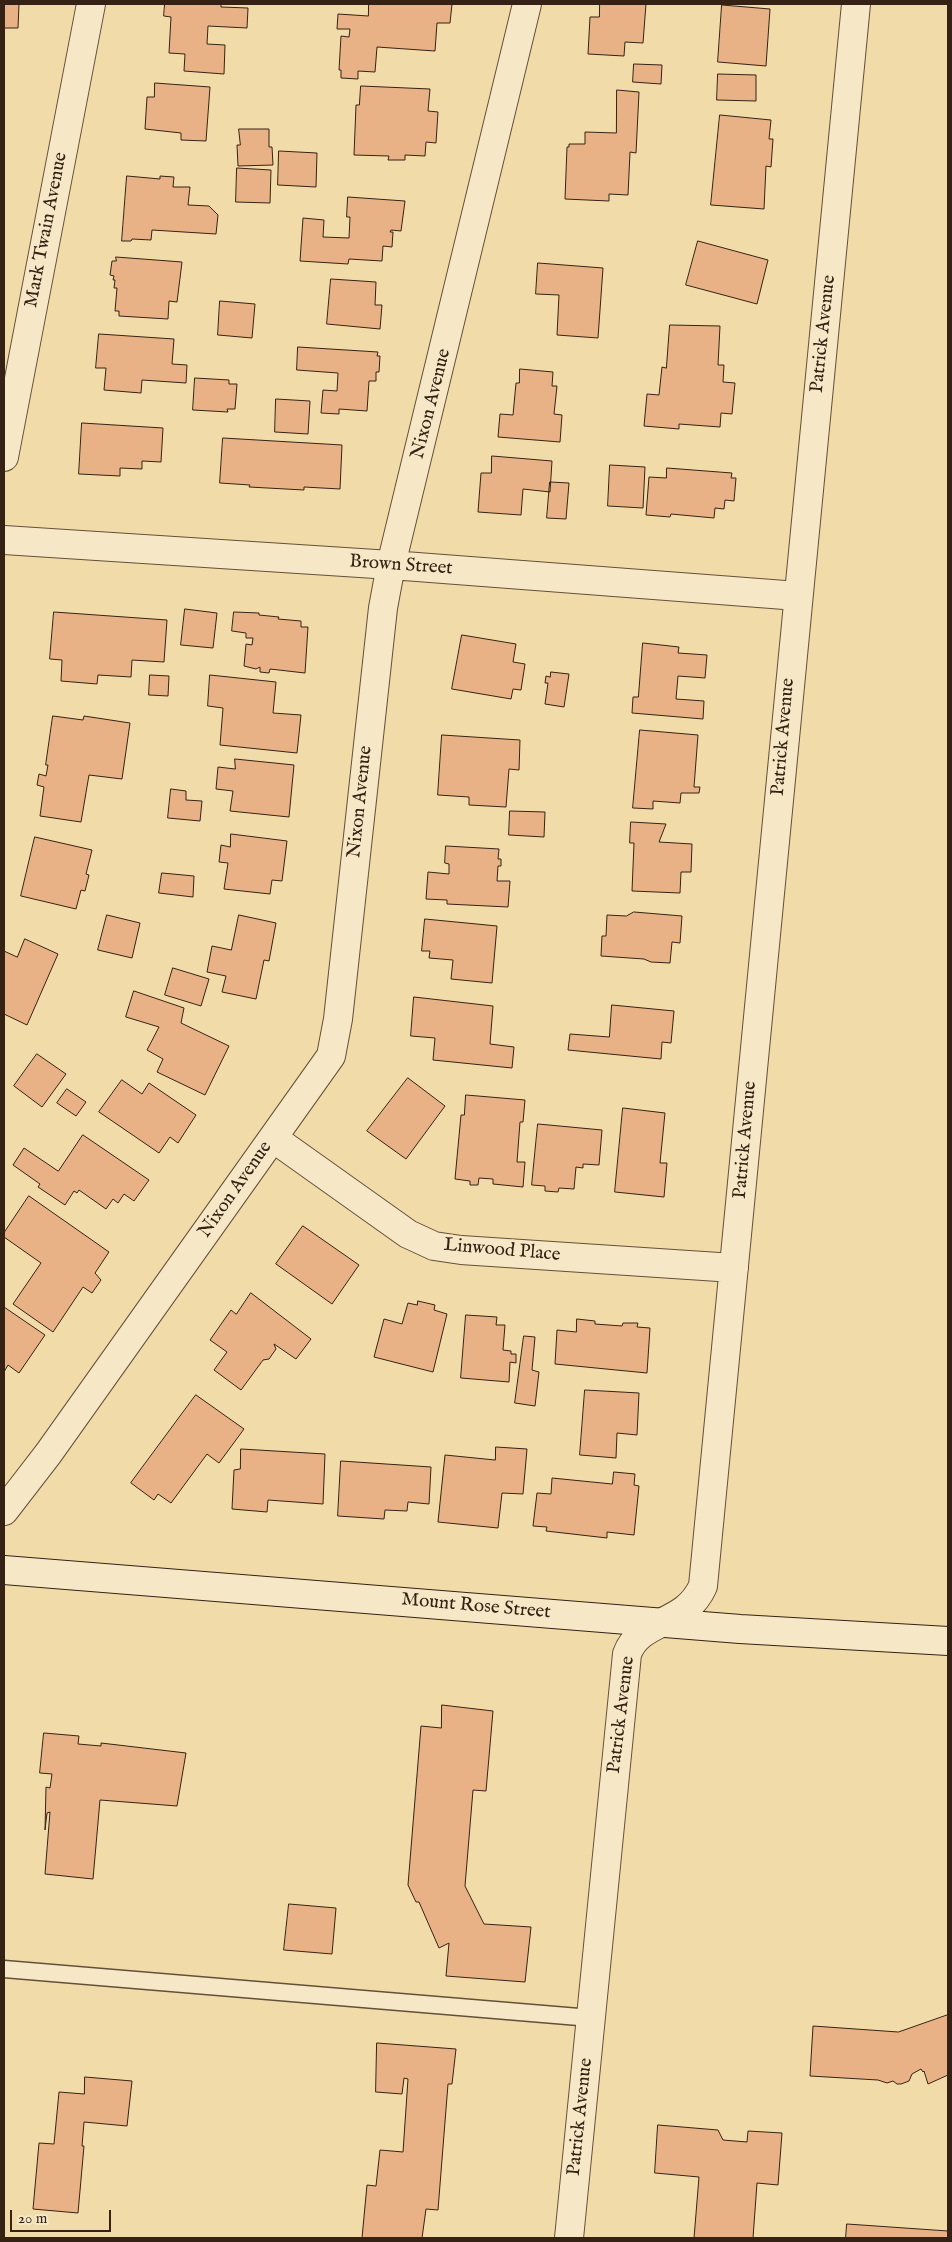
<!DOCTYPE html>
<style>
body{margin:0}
#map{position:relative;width:952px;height:2242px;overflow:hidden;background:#f1dba9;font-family:"IM FELL English",serif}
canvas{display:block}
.frame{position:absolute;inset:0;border:5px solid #352214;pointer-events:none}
.scale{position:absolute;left:10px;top:2210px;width:101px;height:22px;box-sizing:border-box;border:2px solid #352214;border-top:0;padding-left:6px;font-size:15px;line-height:18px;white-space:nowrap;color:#352214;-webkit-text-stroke:4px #f6e8c7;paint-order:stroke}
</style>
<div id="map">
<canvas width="952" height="2242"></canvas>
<div class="frame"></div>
<div class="scale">20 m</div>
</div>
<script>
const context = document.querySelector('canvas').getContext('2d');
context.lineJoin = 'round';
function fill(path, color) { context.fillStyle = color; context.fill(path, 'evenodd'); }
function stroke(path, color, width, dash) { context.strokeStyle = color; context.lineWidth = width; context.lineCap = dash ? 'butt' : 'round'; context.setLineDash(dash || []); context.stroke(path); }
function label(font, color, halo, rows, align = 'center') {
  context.font = font + ' "IM FELL English",serif'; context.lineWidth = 5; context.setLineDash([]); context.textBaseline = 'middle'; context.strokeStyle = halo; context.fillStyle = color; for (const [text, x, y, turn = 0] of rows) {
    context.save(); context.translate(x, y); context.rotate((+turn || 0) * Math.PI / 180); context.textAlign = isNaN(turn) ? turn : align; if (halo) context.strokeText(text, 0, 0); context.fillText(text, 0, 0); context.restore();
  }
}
const building = new Path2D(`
 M4 4H19L18 28H4Z
 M165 4H221V7L248 8 247 28 208 26 207 44 225 45 224 74 184 71 185 54 169 53 171 17 164 16Z
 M369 4H452L450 23H437L435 51 377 47 375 72 358 71V79L341 78V70H339L341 36 349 37 350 29H337L338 14 368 16Z
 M600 4H646L643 43 625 42 624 56 588 54 590 17H599Z
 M722 5 770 9 766 66 718 62Z
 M634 64 662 65 661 84 633 82Z
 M718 74 756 75V101L717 100Z
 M155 83 210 87 206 141 181 140V133L145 129 147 97H154Z
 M361 86 430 89 428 111 438 112 436 143 426 142 425 156 405 155V160H388L389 156 354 155 356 105H359Z
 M617 90 639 92 636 153 630 152 628 195 609 194V201L565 199 567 147H569V144H585V132L616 133Z
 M720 115 771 120 769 139H773L771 167 766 166 764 209 711 205Z
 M239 129H269V147H272L273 165 238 166 237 145H240Z
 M279 151 317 153 316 187 278 185Z
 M237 168 271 170 270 203 236 202Z
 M127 176 160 179V176L174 177 173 187H190L188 205 209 206 218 215 216 234 152 230 151 240 132 239 131 241H122Z
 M348 197 405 201 401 231 391 230 390 232H393L392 247 383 246 382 261 349 259 348 264 300 261 303 218 324 220 323 237 349 238 350 217H347Z
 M698 241 768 260 757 304 686 285Z
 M116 257 182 262 177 302 169 301 168 319 119 316V311H115L117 288H114L115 280H113L114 276 110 275 112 261H116Z
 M538 263 603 268 598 338 557 335 559 295 536 294Z
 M331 279 376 282 375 305H382L380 329 327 324Z
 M220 301 255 304 252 338 218 335Z
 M670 325 720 326 718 365H724L723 382 735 383 732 414 721 413 720 427 679 424V429L644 426 647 394 659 395 662 367 666 368Z
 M99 334 174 339 172 364 187 365 186 383 142 380 141 393 104 390 106 368H96Z
 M298 347 378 352 377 356H380L379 372H376V381H369L367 411 339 409V414L321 413 323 390 337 391 338 373 297 370Z
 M520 369 553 372 552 386H557L554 414 562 415 560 442 498 437 500 414 513 415 516 383H519Z
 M195 378 229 380V384H237L235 409H227L228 412 193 410Z
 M276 399 310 401 308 434 275 432Z
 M82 423 163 428 161 462 142 461V469L120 468V476L79 474Z
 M223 438 342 445 340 489 304 487V490L249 487 250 485 220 483Z
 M492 456 552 461 550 492 523 489 521 515 478 512 481 473H491Z
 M610 465 645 467 643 508 608 506Z
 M667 468 732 473 731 478H736L734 501 725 500 724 509 715 508 714 518 671 514 670 517 646 515 649 477 666 478Z
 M550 482 569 483 566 519 547 518Z
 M185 609 217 613 213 648 181 645Z
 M54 612 167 620 164 662 132 660 131 677 98 675 97 684 61 681 62 660 50 659Z
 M234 612 259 613V615L279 617 278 619 301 621V627H308L305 673 270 669 269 673 260 672V667L256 669 244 666 246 644 252 645 253 638H246V633L232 631Z
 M462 635 516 644 513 662 525 664 521 690 513 689 511 699 452 689Z
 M643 643 679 647 678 653 707 655 705 678 678 676 676 699 704 701 703 719 632 713 633 697H638Z
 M551 672 569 674 564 707 545 704 548 683H545L546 676 550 677Z
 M150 675 169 676 168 696 149 695Z
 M210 675 276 682 273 713 301 715 297 753 220 745 223 708 208 706Z
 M53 716 83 720 84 716 130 723 122 779 89 775 81 822 40 816 44 787 37 785 39 774 46 776 48 765H46Z
 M640 730 698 735 694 787H700L699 793H681L680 803 653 801V809L633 808Z
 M442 735 520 740 519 770 509 769 506 807 469 805V797L438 795Z
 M235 759 294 765 289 817 230 811 233 791 216 789 218 767 235 769Z
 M171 789 186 791V800L202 801 200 821 168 818Z
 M510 811 545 812 544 837 509 835Z
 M631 822 666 824 659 842 692 844 691 872H681L680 893 632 891 634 843H630Z
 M231 834 287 841 282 881 272 880 270 894 224 889 228 863 219 862 221 845 230 847Z
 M35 837 92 850 86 874 89 875 85 891 81 890 76 909 21 896Z
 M446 846 499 849 498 859H501V866H498L497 881H510L508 907 447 904V900L426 899 428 872 449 874V864L445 863Z
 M162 873 194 876 193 897 159 893Z
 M634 912 682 916 680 943 672 942 670 963 651 962 644 959 601 956 602 936H606L607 915 626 916Z
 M107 915 140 923 132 958 98 950Z
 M239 915 276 923 269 961 264 960 256 999 222 992 226 976 207 972 212 946 231 950Z
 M425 919 497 926 492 983 451 979 453 960 429 958 430 951H422Z
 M25 939 58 954 27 1025 4 1014V951L17 957Z
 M173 968 209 979 201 1006 165 995Z
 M134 991 184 1008 181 1023 229 1046 205 1095 157 1072 163 1059 147 1050 159 1027 126 1017Z
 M414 997 493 1006 490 1044 514 1047 512 1068 433 1060 435 1038 411 1036Z
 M612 1005 674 1011 671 1043 662 1042 661 1059 568 1050 570 1034 609 1037Z
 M37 1054 66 1074 42 1107 14 1086Z
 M408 1078 445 1106 406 1159 367 1131Z
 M122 1080 142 1094 149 1083 196 1115 178 1143 170 1137 159 1153 99 1112Z
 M67 1089 86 1102 76 1116 57 1103Z
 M466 1095 525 1100 523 1122H520L517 1162H525L523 1187 493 1184V1179L479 1178 478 1185H470V1181L455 1179 461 1115H464Z
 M623 1108 665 1113 660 1163H667L664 1197 615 1192Z
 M538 1124 602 1130 599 1165 583 1164V1168L576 1167 574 1189 559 1188 558 1192 545 1191V1186L532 1185Z
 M83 1135 149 1180 134 1201 124 1194 118 1203 113 1199 106 1209 79 1190 77 1193 74 1191 65 1205 38 1187 40 1184 13 1165 24 1148 58 1171Z
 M29 1196 109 1252 95 1273 101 1280 92 1293 83 1287 53 1332 13 1304 41 1263 4 1237V1233Z
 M303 1226 359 1265 332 1304 276 1264Z
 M251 1293 311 1339 296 1359 274 1344 276 1349 269 1359 263 1360 241 1390 214 1370 227 1352 210 1340 231 1310 236 1314Z
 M418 1301 435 1305 434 1310 447 1314 433 1372 374 1357 384 1319 402 1324 408 1303 417 1305Z
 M4 1307 45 1335 19 1373 8 1365 4 1372Z
 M466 1315 497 1317 496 1325H505L503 1350 511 1351V1354H516V1363L510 1362 509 1382 461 1378Z
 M577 1319 595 1321V1324L622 1326 623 1323H638L637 1327 650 1328 647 1373 555 1364 557 1330 576 1332Z
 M524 1336 535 1337 532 1370 539 1372 535 1406 515 1403Z
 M585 1390 639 1393 637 1435 617 1433 616 1458 580 1455Z
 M196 1395 244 1429 219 1463 207 1454 171 1503 158 1494 154 1500 131 1483Z
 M496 1447 527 1449 523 1494 502 1493 498 1528 438 1522 445 1455 495 1460Z
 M241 1449 325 1454 323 1504 268 1500 267 1512 232 1509 234 1470 240 1469Z
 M341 1461 431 1467 429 1504 408 1502 407 1511 385 1510 384 1519 338 1516Z
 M614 1472 635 1474 634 1485 639 1486 634 1535 607 1532V1538L546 1531 547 1527 533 1526 537 1493 551 1494 552 1478 612 1484Z
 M442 1705 493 1711 486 1791 473 1790 465 1886 484 1924 531 1927 525 1982 446 1976 449 1943 439 1948 419 1902H416L408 1885 421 1726 441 1728Z
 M44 1733 79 1736 78 1744 101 1746V1743L186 1753 177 1806 100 1800 93 1879 45 1874 50 1812 47 1813 45 1830 46 1787 50 1788 52 1774 40 1773Z
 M289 1904 336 1908 332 1954 284 1950Z
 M948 2015V2075L928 2084 924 2071 923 2072 921 2069 912 2074 909 2081 901 2084H897L893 2081 887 2083 878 2080 810 2076 813 2026 898 2032Z
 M377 2043 456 2049 452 2084H448L438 2210 426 2209 422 2238H362L367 2185 376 2186 380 2150 403 2152 408 2079 404 2078 402 2094 376 2092Z
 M85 2077 132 2081 127 2126 84 2122 82 2146H84L78 2213 33 2209 39 2143 54 2144 59 2092 84 2094Z
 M658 2125 718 2130 723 2140 747 2142 748 2131 782 2133 778 2185 757 2183 753 2238H694L699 2177 655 2173Z
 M847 2224 948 2231V2238H846Z`);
fill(building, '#e9b286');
stroke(building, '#352214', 1);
const lane = new Path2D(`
 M4 1969 591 2018`);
const street = new Path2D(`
 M4 457 91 4
 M4 540 391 565 798 596
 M273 1138 408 1234 434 1246 461 1250 734 1268
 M4 1511 48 1454 331 1056 338 1019 383 608 391 565 527 4
 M569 2238 627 1654C640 1618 685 1627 703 1586L856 4`);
const secondary = new Path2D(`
 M4 1570 740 1629 948 1641`);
stroke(lane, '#645039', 19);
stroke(street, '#645039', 30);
stroke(secondary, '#352214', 30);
stroke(lane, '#f6e8c7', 16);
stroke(street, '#f6e8c7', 28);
stroke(secondary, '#f6e8c7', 28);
label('19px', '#352214', '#f6e8c7', [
 ["Mark Twain Avenue",47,230,-79],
 ["Patrick Avenue",824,334,-84],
 ["Nixon Avenue",432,404,-76],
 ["Brown Street",401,566,4],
 ["Patrick Avenue",784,737,-85],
 ["Nixon Avenue",361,802,-84],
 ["Patrick Avenue",746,1140,-85],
 ["Nixon Avenue",236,1190,-55],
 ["Linwood Place",502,1251,5],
 ["Mount Rose Street",476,1607,5],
 ["Patrick Avenue",622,1715,-83],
 ["Patrick Avenue",581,2117,-84]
]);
</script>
